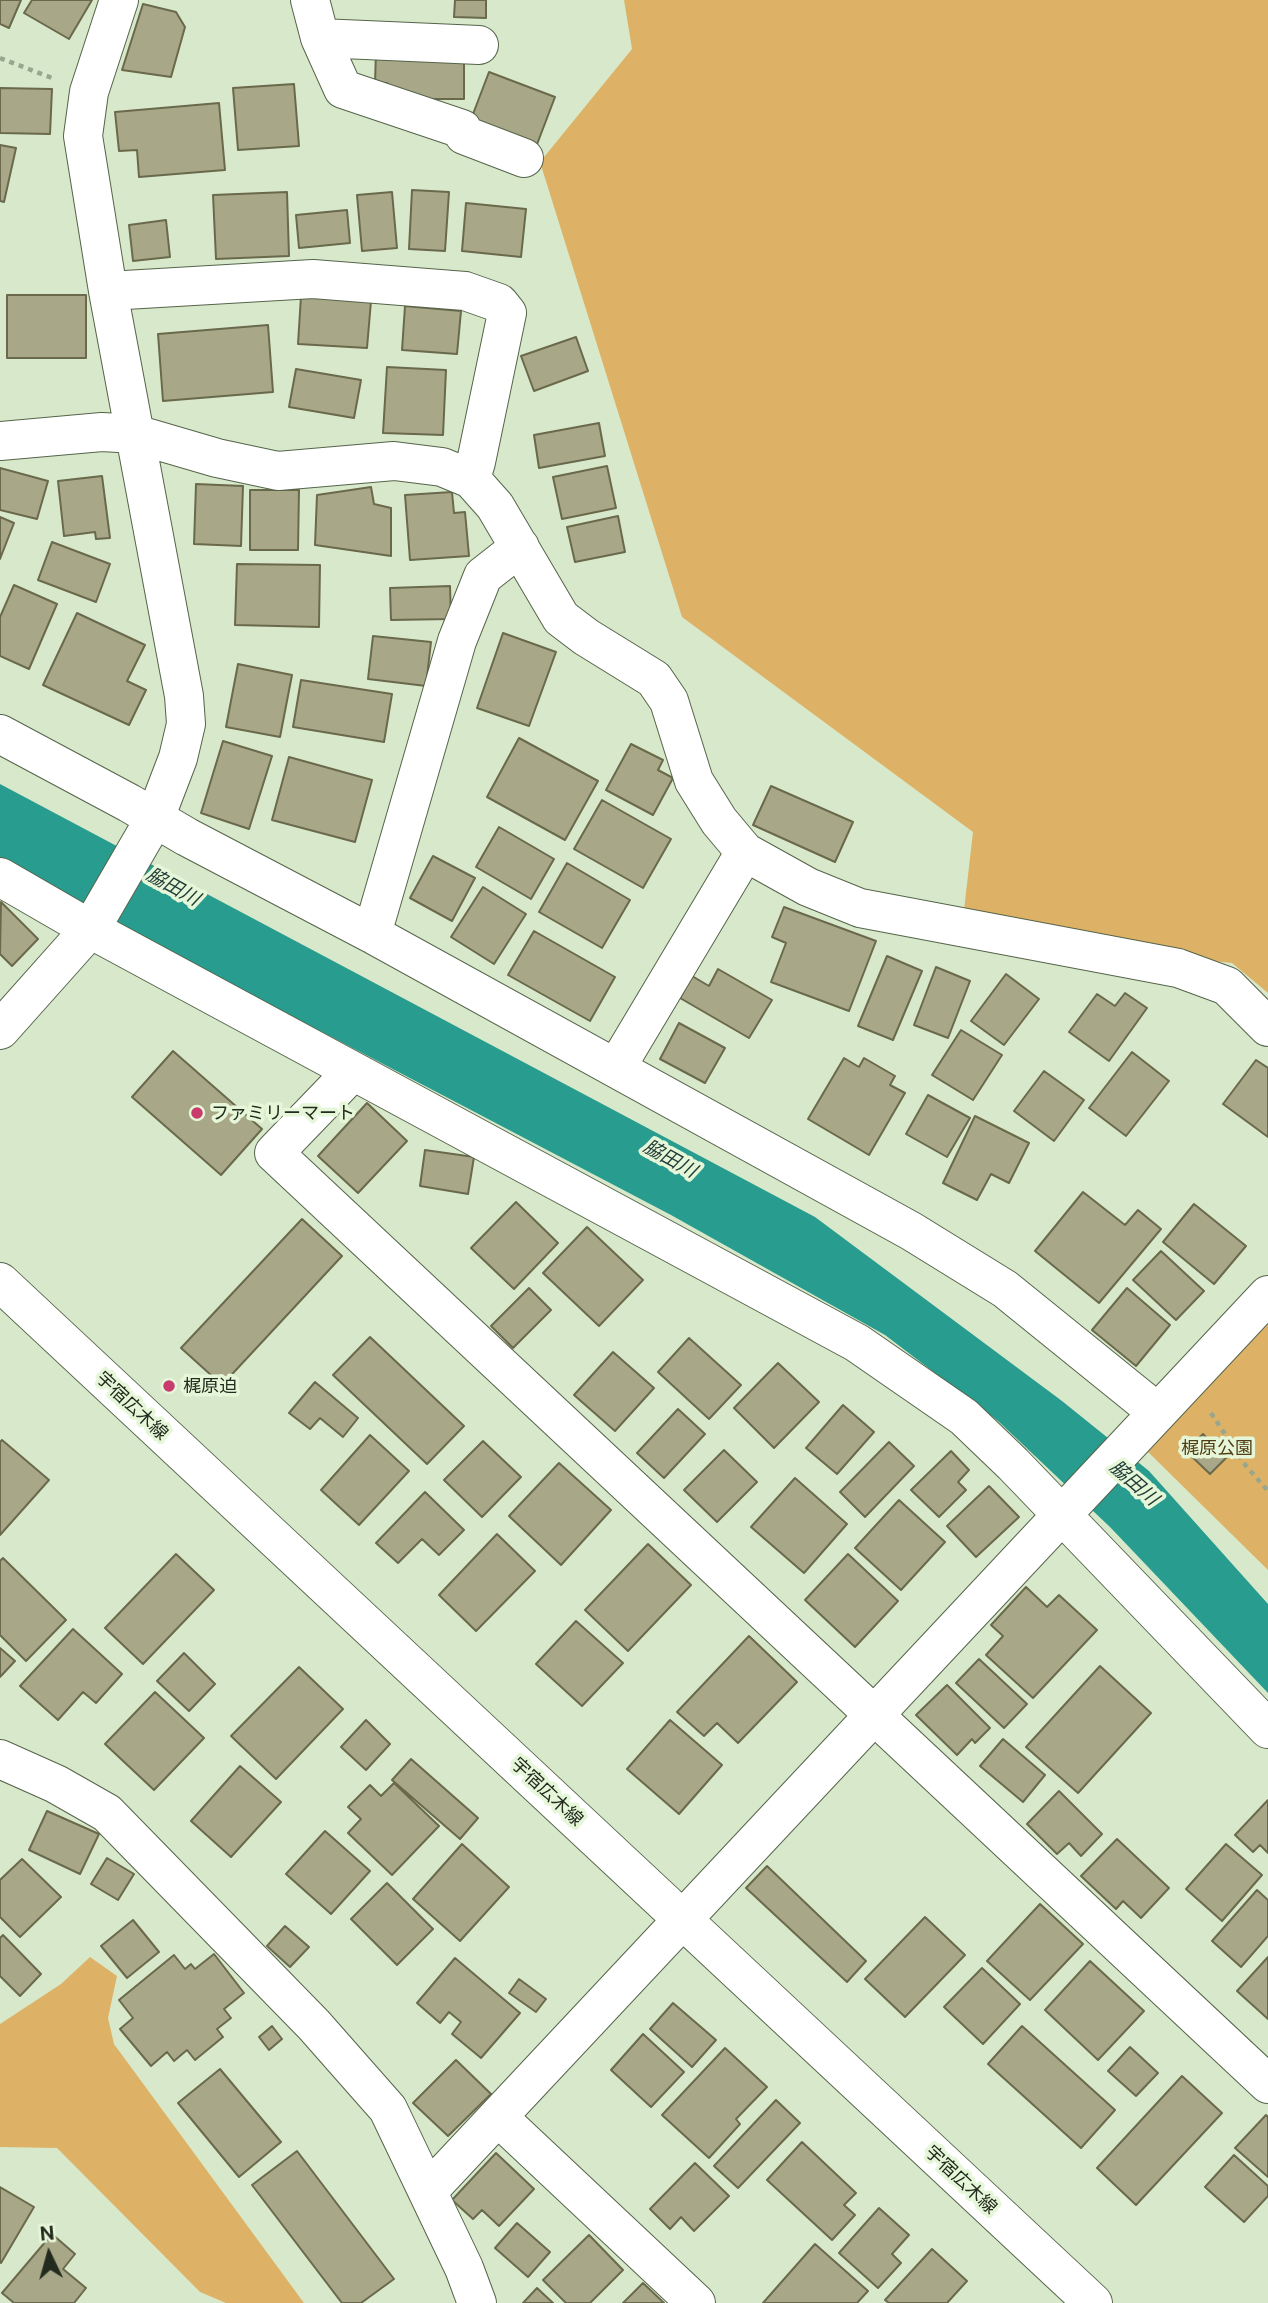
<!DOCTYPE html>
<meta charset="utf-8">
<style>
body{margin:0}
#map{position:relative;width:1268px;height:2303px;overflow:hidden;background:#d8e9cb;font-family:"Public Sans",sans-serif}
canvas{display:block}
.north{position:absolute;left:14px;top:2219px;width:70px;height:70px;-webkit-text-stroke:5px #e5f7d8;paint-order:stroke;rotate:355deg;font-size:19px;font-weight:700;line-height:28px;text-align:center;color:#232a1e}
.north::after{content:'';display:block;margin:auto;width:24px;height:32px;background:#232a1e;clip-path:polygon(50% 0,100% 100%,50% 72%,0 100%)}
</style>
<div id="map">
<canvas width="1268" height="2303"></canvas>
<div class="north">N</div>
</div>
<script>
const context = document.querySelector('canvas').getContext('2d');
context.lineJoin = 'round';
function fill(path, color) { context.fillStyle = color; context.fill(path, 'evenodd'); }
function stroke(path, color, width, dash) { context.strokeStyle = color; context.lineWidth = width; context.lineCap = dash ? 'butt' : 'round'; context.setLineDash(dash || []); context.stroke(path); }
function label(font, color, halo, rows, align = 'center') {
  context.font = font + ' "Public Sans","Noto Sans JP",sans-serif'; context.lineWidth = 7; context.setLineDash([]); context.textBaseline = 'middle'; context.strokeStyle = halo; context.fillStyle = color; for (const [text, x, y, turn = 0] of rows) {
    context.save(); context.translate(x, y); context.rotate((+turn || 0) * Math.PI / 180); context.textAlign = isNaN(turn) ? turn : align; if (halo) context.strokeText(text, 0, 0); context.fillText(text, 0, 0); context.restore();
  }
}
fill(new Path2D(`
 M624 0H1268V993L1232 963 1182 958 964 910 973 832 682 617 540 162 632 49Z
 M1268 1324V1570L1146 1450Z
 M90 1957 117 1976 108 2018 114 2044 304 2303H226L200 2292 57 2148 0 2147V2024L61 1984Z`), '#ddb266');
fill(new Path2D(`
 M0 784 815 1217 1062 1401 1149 1471 1268 1604V1693L1110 1527 998 1421 885 1335 671 1215 0 863Z`), '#279c8f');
const building = new Path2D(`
 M0 0H21L9 28 0 24Z
 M32 0H92L69 39 24 13Z
 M455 0H486V18L454 17Z
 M143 4 176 12 185 27 171 77 122 70Z
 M376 50 464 51V99H387V83L375 84Z
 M489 72 555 97 536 147 470 122Z
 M294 84 299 146 238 150 233 88Z
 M0 88 52 89 50 134 0 133Z
 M219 103 225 170 139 177 137 150 119 151 115 112Z
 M0 145 16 148 4 202 0 201Z
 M412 190 449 192 445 251 409 249Z
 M287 192 289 256 216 259 213 195Z
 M392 192 397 248 362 251 357 195Z
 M466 203 526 209 521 257 462 251Z
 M347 210 350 243 299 248 296 215Z
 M166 220 170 257 133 261 129 225Z
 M7 295H86V358H7Z
 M301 296 371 301 367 348 298 344Z
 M405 306 461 311 457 354 402 350Z
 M268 325 273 392 163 401 158 334Z
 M576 337 588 371 534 391 521 356Z
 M387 367 446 370 443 435 383 433Z
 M296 369 361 380 354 418 289 407Z
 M599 423 605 456 539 468 534 435Z
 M607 466 616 508 562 519 553 477Z
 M0 468 48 481 37 519 0 510Z
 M102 476 110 538 96 539 95 532 64 536 58 481Z
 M196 484 243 486 241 546 194 544Z
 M371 487 374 504 391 508V556L315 545 317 495Z
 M250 490H299L298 550H250Z
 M452 492 454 513 465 512 469 556 410 560 405 495Z
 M618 516 625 552 575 562 567 527Z
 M0 517 14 523 0 559Z
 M52 542 110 564 96 602 38 580Z
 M237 564 320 565 319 627 235 625Z
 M14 585 57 604 29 669 0 656V617Z
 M450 586 451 619 391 620 390 588Z
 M77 613 145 645 127 681 146 690 129 725 43 685Z
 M503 633 556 652 529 726 477 708Z
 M373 636 431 642 426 686 368 679Z
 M238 664 292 675 280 737 226 727Z
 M301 680 392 694 384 742 293 727Z
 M519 738 598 781 565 840 487 797Z
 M223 741 272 756 249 829 201 813Z
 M631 744 663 760 658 770 673 778 653 815 606 790Z
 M289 757 372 780 355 842 272 820Z
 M771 786 853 822 835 862 753 825Z
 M602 800 671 839 643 888 574 849Z
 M499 827 554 859 531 899 476 867Z
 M433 856 475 878 452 921 410 898Z
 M567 863 630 900 602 948 539 912Z
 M483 887 526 914 494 964 451 937Z
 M1 902 38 939 12 966 0 954Z
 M784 907 876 941 849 1011 771 982 786 943 772 937Z
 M534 931 615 977 590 1021 508 975Z
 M887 956 922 971 893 1040 858 1026Z
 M936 967 970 981 948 1038 914 1025Z
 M718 969 772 1000 749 1038 680 998 692 976 709 986Z
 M1006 974 1039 999 1004 1045 971 1021Z
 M1125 993 1147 1008 1109 1061 1069 1032 1097 994 1115 1006Z
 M679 1023 725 1048 705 1083 660 1059Z
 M961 1030 1002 1055 973 1100 932 1075Z
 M173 1051 262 1129 221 1175 132 1097Z
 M1132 1052 1169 1081 1126 1136 1089 1108Z
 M844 1058 859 1067 864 1058 895 1076 890 1085 905 1093 869 1155 808 1119Z
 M1256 1060 1268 1068V1137L1223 1104Z
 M1044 1071 1084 1100 1054 1141 1014 1111Z
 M928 1095 970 1118 947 1157 906 1134Z
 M367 1103 407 1141 358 1193 318 1156Z
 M975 1116 1029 1143 1009 1183 991 1174 977 1200 943 1183Z
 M425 1150 474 1157 468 1194 420 1186Z
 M1083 1192 1125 1225 1138 1210 1161 1229 1099 1303 1035 1251Z
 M516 1202 558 1243 514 1289 471 1248Z
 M1194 1204 1246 1246 1214 1284 1163 1242Z
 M302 1219 342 1256 222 1385 181 1348Z
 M587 1227 643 1280 599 1326 543 1273Z
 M1161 1251 1204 1291 1176 1320 1133 1280Z
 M529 1288 551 1310 513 1348 491 1326Z
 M1127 1288 1170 1325 1136 1366 1092 1330Z
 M370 1337 464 1426 427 1464 333 1375Z
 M689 1338 741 1385 709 1419 658 1372Z
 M613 1352 654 1388 615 1431 574 1395Z
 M778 1363 819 1402 774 1448 734 1408Z
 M315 1382 358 1418 343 1437 320 1418 310 1429 289 1413Z
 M843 1405 874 1432 837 1474 806 1448Z
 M678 1409 705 1434 664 1478 637 1453Z
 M1203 1434 1226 1458 1210 1474 1186 1451Z
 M370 1435 409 1471 359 1525 321 1490Z
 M2 1440 49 1480 0 1535V1442Z
 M483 1441 521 1477 482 1517 444 1480Z
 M889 1442 914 1466 865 1517 840 1492Z
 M724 1450 757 1482 717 1522 684 1490Z
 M951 1451 969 1470 958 1482 966 1490 939 1517 911 1490Z
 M559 1463 611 1510 561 1565 509 1516Z
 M795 1478 847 1524 804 1573 751 1527Z
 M989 1486 1019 1517 976 1557 947 1526Z
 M425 1492 464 1530 439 1555 422 1539 398 1563 376 1543Z
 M899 1500 945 1542 901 1590 855 1548Z
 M497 1534 535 1571 476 1631 439 1595Z
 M648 1544 691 1585 628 1651 585 1610Z
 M176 1554 214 1590 143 1664 105 1628Z
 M848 1554 898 1601 855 1647 805 1600Z
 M3 1558 66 1620 26 1661 0 1635V1561Z
 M1026 1587 1047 1607 1059 1595 1097 1630 1033 1698 986 1655 1003 1636 991 1625Z
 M576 1621 623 1663 582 1706 536 1664Z
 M73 1629 122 1674 96 1703 83 1692 58 1720 20 1686Z
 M749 1636 797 1682 738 1743 717 1723 704 1736 677 1712Z
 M0 1648 15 1661 0 1677Z
 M184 1653 215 1684 189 1711 157 1681Z
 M979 1659 1027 1704 1004 1728 956 1683Z
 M1100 1666 1151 1713 1078 1793 1026 1747Z
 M299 1667 343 1709 276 1779 231 1736Z
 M947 1685 990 1728 975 1743 972 1739 957 1755 916 1715Z
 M155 1692 204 1738 154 1790 105 1744Z
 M366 1720 390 1744 366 1770 341 1747Z
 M670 1720 722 1765 679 1814 627 1769Z
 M1003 1739 1045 1775 1023 1802 980 1766Z
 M411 1759 478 1818 460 1839 392 1780Z
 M240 1766 281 1802 231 1857 191 1821Z
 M394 1783 439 1826 392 1875 348 1833 361 1819 348 1807 370 1785 381 1796Z
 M1059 1791 1102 1834 1081 1856 1069 1843 1057 1854 1027 1824Z
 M1268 1800V1853L1260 1845 1253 1852 1235 1835Z
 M47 1811 99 1834 80 1874 29 1850Z
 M325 1831 370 1871 331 1914 286 1874Z
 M1117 1839 1169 1888 1141 1918 1123 1901 1116 1909 1081 1876Z
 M462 1844 509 1887 460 1941 413 1899Z
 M1226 1844 1262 1875 1222 1921 1186 1889Z
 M107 1858 134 1874 118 1900 91 1884Z
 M22 1859 61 1897 20 1937 0 1917V1880Z
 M767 1866 866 1961 847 1982 746 1888Z
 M387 1883 433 1929 397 1965 351 1919Z
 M1257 1890 1268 1900V1936L1241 1967 1212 1941Z
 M1040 1904 1083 1944 1030 2000 987 1961Z
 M925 1917 965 1955 905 2017 865 1979Z
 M133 1920 159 1952 127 1978 101 1946Z
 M285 1926 309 1947 290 1967 267 1946Z
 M3 1935 41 1974 20 1996 0 1976V1938Z
 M214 1954 244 1993 224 2009 231 2018 217 2029 223 2037 195 2060 187 2050 174 2061 167 2052 151 2066 120 2029 133 2018 119 2000 174 1955 185 1969 191 1964 195 1969Z
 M1268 1957V2019L1237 1991Z
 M455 1958 520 2013 481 2058 452 2034 461 2022 449 2012 440 2023 417 2003Z
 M1090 1961 1144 2011 1098 2060 1045 2010Z
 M982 1968 1020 2004 983 2044 944 2007Z
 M519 1979 546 1999 536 2012 509 1993Z
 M673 2003 716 2040 692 2067 650 2029Z
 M272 2026 282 2039 269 2050 259 2037Z
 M1022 2026 1115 2110 1081 2148 988 2064Z
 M643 2034 684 2072 651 2107 611 2070Z
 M1130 2047 1158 2073 1136 2096 1108 2071Z
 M725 2048 767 2087 736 2119 740 2124 709 2158 662 2115Z
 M456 2060 491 2094 448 2136 413 2103Z
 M220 2069 281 2142 239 2177 178 2103Z
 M1182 2076 1222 2113 1136 2205 1097 2168Z
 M776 2100 800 2123 738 2188 714 2166Z
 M1266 2115 1268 2117V2177L1235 2148Z
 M802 2142 856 2193 844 2205 855 2215 832 2240 767 2180Z
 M297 2151 394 2279 361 2303H342L252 2185Z
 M496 2153 534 2189 499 2226 482 2210 473 2219 452 2200Z
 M1234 2155 1268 2186V2196L1244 2222 1205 2187Z
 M695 2163 729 2196 694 2231 681 2217 670 2229 650 2209Z
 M0 2187 34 2207 1 2263 0 2262Z
 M879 2208 909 2235 892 2254 901 2263 878 2288 839 2253Z
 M517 2223 550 2252 528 2277 495 2248Z
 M52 2234 75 2254 63 2269 86 2288 74 2303H14L2 2293Z
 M589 2235 623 2270 590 2303H566L543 2280Z
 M815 2244 868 2291 857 2303H763Z
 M932 2249 967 2281 947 2303H889L885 2300Z
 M643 2283 664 2303H623Z
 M537 2288 553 2303H523Z`);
fill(building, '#a8a787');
stroke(building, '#6a694c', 2);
const minor = new Path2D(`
 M310 0 320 38 479 45
 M320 38 343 89 462 129 464 135 524 158
 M108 291 313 279 465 291 499 303 507 313 476 462 471 479
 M0 441 102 432 135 434 217 458 278 471 394 461 442 467 471 479 495 506 561 618 586 637 654 679 669 701 694 781 719 821 745 852 808 887 860 908 1178 968 1227 986 1268 1027
 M0 734 129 803 187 837 372 934 911 1231 1005 1289 1157 1412
 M0 877 90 929 857 1343 964 1417 1013 1464 1268 1729
 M372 934 457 641 483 576 520 547
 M0 1030 90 929 97 918 155 818 178 758 186 724 184 696 108 291 83 136 89 92 119 0
 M616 1068 745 852
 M353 1071 274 1153 1268 2084
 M0 1759 56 1784 107 1813 314 2025 388 2109 464 2268 477 2303
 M498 2117 696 2303
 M428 2191 1268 1295`);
const tertiary = new Path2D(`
 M0 1282 1093 2303`);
stroke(minor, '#55644a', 40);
stroke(tertiary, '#55644a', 40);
stroke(new Path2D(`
 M0 58 52 78
 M1211 1413 1246 1466 1268 1491`), '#98a68e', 4.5, [5, 5]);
stroke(minor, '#fff', 38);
stroke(tertiary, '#fff', 38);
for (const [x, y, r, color] of [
 [197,1113,7,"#c73b6d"],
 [169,1386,7,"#c73b6d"]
]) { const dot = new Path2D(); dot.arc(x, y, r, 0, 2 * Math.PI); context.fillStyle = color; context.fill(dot); stroke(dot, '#e5f7d8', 2.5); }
label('18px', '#232a1e', '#e5f7d8', [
 ["ファミリーマート",211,1113],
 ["梶原迫",183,1386]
], 'left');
label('18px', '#232a1e', '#e5f7d8', [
 ["宇宿広木線",132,1406,43],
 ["宇宿広木線",547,1792,43],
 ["宇宿広木線",961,2180,43]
]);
label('18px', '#523d15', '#e5f7d8', [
 ["梶原公園",1217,1448]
]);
label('italic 19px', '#1f3834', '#e5f7d8', [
 ["脇田川",173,887,29],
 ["脇田川",670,1159,29],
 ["脇田川",1134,1483,41]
]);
</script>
